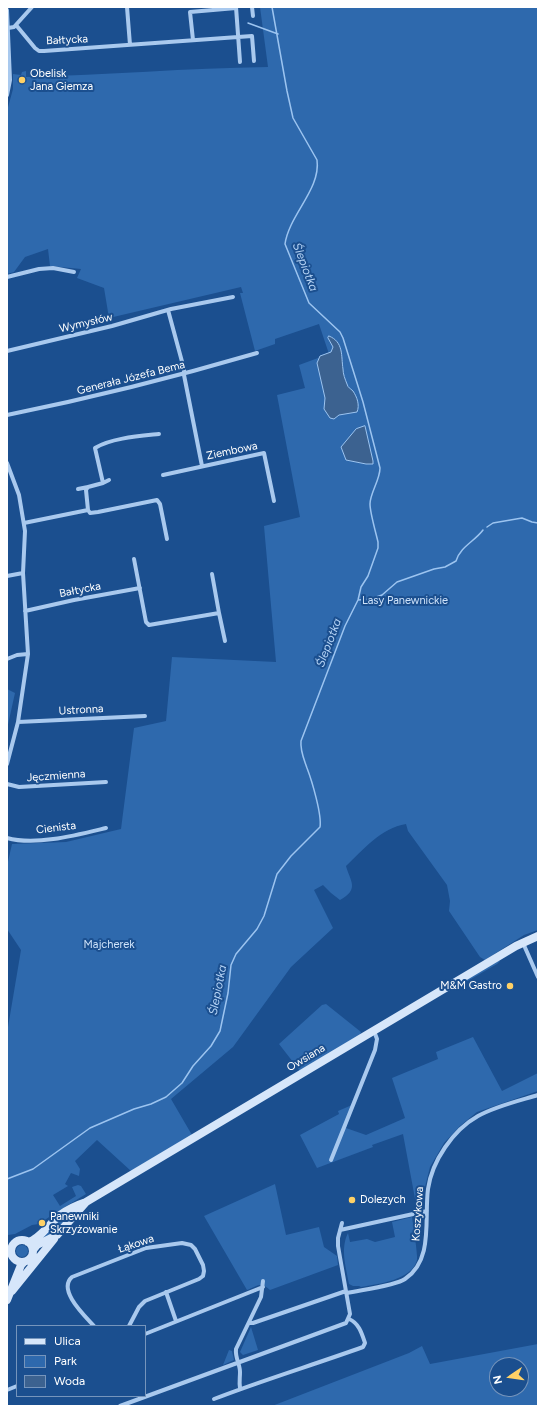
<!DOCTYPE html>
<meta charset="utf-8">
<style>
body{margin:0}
#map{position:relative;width:545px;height:1413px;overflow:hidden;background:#1b4f8f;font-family:Figtree,sans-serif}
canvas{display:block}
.frame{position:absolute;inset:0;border:8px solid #fff;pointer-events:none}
.legend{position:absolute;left:16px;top:1325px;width:130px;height:72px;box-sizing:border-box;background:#1b4f8f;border:1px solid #7695bc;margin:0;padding:5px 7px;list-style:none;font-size:12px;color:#fff}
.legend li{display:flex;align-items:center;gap:8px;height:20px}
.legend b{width:20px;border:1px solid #7695bc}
.north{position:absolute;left:489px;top:1357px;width:40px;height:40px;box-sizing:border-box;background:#1b4f8f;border:1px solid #7695bc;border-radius:50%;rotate:257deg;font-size:11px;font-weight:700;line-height:16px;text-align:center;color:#fff}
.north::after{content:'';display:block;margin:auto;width:14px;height:18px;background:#ffd166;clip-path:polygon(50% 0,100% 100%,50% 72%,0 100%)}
</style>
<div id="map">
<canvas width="545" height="1413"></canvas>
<div class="frame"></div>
<ul class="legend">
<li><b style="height:5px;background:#d6e6fa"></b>Ulica</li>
<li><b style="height:11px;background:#2e69ad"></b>Park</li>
<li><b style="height:11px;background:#3c6290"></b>Woda</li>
</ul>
<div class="north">N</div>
</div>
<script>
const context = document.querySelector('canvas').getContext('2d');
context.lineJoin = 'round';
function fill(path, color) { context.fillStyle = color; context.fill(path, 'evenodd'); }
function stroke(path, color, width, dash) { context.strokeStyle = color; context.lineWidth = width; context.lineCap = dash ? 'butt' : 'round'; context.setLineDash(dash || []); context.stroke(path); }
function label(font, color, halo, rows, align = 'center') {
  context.font = font + ' Figtree,sans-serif'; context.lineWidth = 4; context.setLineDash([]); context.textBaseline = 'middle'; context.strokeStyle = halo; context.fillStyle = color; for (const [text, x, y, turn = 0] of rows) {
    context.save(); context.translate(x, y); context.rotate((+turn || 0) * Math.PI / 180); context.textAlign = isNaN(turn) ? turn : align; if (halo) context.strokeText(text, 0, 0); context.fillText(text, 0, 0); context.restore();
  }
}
fill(new Path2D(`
 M260 7H538V930L524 935 485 960 480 957 449 911 450 901 447 885 408 831 406 824C381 828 363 850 346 866 350 881 360 889 340 900L331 893 323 885 314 890 333 928 291 967 233 1047 171 1099 192 1135 131 1171 97 1140 75 1161 80 1169 79 1176 71 1173 65 1184 68 1186 53 1195 60 1206 76 1196 72 1187 78 1185 81 1186 86 1194 52 1215 39 1224 32 1225 15 1234 8 1235 7 1033 21 950 7 929V866L12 844 66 842 121 829 134 728 166 721 172 657 276 662 264 526 300 517 277 395 305 388 299 365 329 354 319 324 275 339V344L255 351 240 293H243L241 287 109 318 104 288 77 278 81 269 50 266 48 249 25 257 14 272 7 274V111L13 89V74L21 75 22 72 26 71V77C107 75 187 68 268 67Z
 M7 689 15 693 7 729Z
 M498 960 500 961 497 964 452 990 451 988Z
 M326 1004 361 1032 360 1035 300 1071 279 1044 322 1005Z
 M473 1037 502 1091 538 1073V1091L477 1112 460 1126 444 1143 430 1167 421 1203 416 1204 403 1134 372 1145 373 1147 317 1168 300 1135 339 1114 338 1111 352 1105 346 1128 366 1135 405 1118 392 1078 438 1059 436 1052Z
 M275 1184 286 1235 319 1227 324 1247 337 1256 338 1265 270 1290C261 1281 257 1286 247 1290L204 1216Z
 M71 1212 72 1213 56 1233 34 1244 61 1217Z
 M412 1217C413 1224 418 1255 417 1260 412 1280 378 1284 361 1287L359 1286H353L349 1284C346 1267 340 1249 348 1233L350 1242 367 1239 375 1242 395 1237 392 1222Z
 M16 1251a6 6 0 1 1 12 0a6 6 0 1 1-12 0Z
 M251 1327 258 1350 243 1355 240 1352Z
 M538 1344V1406H272L409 1353 422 1346 430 1364ZM497 1365H521V1389H497Z
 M229 1350 232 1351 234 1360 223 1365Z`), '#2e69ad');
const water = new Path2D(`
 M329 336C344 342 341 356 343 369 343 374 345 379 347 384 348 388 350 388 353 391 357 397 360 405 357 412L339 415 334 419 330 418 324 409 325 398 317 363 320 356 331 352 333 347 328 338Z
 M365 426 373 461V464H366L346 460 341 447 356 429Z`);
fill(water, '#3c6290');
stroke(water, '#9cc4f0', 1);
stroke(new Path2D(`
 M248 23 278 34
 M487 527 493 523 522 518 532 522 538 523
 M358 600 371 599 382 595 397 582 434 569 445 567 456 561C460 547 475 541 483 530
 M7 1179 33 1169 90 1128 134 1109 151 1104 166 1097 182 1083 193 1066 211 1046 220 1031 228 993 231 965 236 954 257 929 264 916 277 874 291 856 320 827C322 815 312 781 307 768 304 759 300 751 301 741L345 626 358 600 361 587 368 576 378 548V542C376 533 370 513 370 504 370 493 380 480 380 468L363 402 343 338 340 332 309 303 285 244C289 215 321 189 317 160L293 118 287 91 272 7`), '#9cc4f0', 1.5);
stroke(new Path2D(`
 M127 7 130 45
 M236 7 240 62
 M252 7 253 16
 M7 10 10 80 7 95
 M16 25 35 48 39 51H44L252 36 254 61
 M8 28 14 27 32 7
 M193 40 190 12 236 8
 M7 277 39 269 53 268 74 272
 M168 310 184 369V375L202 466
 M7 351 112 326 171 309 233 297
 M7 415C91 398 175 377 257 353
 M7 463 19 495 25 531 23 573 28 654 18 722 7 764
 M163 475 264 453 274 501
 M103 483 95 448C111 438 140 436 159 434
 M78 489 88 487
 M88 510 86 490 88 487 103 483 109 480
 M24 523 88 510 90 513 98 512 157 500 160 504 167 539
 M134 559 146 622 149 625 219 613 212 574
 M7 576 23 573
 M25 611 74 600 140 588
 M219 613 225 641
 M7 659 17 655 28 654
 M18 722 145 716
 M7 784 19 787 106 782
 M7 838C36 846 77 835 106 828
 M523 943 538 977
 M331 1160 375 1050 377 1039 374 1031
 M340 1230 427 1211
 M166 1292 176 1321
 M347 1293C360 1290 395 1286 405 1279 434 1260 424 1218 428 1189 432 1161 453 1130 478 1116 496 1106 518 1101 538 1095
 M249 1323H253L346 1291
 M94 1326C85 1316 57 1290 72 1277L146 1248 182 1243 191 1245 195 1249 203 1265 204 1271 203 1276 199 1279 145 1301 139 1307 129 1326
 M145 1334 263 1287
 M240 1388C239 1382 240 1378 240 1372 240 1364 235 1358 236 1349L261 1297 263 1281
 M7 1390 17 1386
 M214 1399C263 1380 313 1365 363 1347L365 1343C362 1334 359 1323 349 1319
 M120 1406 346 1323 350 1314 338 1246V1238L342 1223`), '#a9c9ee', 4);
stroke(new Path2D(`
 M11 1251a11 11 0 1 1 22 0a11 11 0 1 1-22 0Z
 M28 1242C39 1240 51 1222 60 1215 68 1209 77 1205 86 1202L516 946 538 936
 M33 1250 37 1245 57 1235 86 1202
 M12 1291 54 1239
 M7 1300 21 1265 24 1262`), '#d6e6fa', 8);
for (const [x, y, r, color] of [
 [22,80,4,"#ffd166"],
 [510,986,4,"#ffd166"],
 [352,1200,4,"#ffd166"],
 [42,1223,4,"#ffd166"]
]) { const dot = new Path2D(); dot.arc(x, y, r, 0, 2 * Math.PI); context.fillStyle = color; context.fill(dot); stroke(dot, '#1b4f8f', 1.5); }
label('11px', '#fff', '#1b4f8f', [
 ["Bałtycka",67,40,-3],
 ["Wymysłów",86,323,-13],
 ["Generała Józefa Bema",131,378,-14],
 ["Ziembowa",232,451,-12],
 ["Bałtycka",80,590,-11],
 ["Ustronna",81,710,-3],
 ["Jęczmienna",56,776,-4],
 ["Cienista",56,828,-7],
 ["Owsiana",306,1058,-31],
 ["Koszykowa",418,1214,-86],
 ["Łąkowa",136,1244,-18]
]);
label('11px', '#fff', '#1b4f8f', [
 ["Obelisk",30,74],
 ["Jana Giemza",30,87],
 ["M&M Gastro",502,986,"right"],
 ["Dolezych",360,1200],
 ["Panewniki",50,1217],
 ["Skrzyżowanie",50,1230]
], 'left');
label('11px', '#cfe3fa', '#1b4f8f', [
 ["Lasy Panewnickie",405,601],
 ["Majcherek",109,945]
]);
label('italic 12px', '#b5d3f5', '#1b4f8f', [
 ["Ślepiotka",305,267,69],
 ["Ślepiotka",329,643,-69],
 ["Ślepiotka",218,990,-79]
]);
</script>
